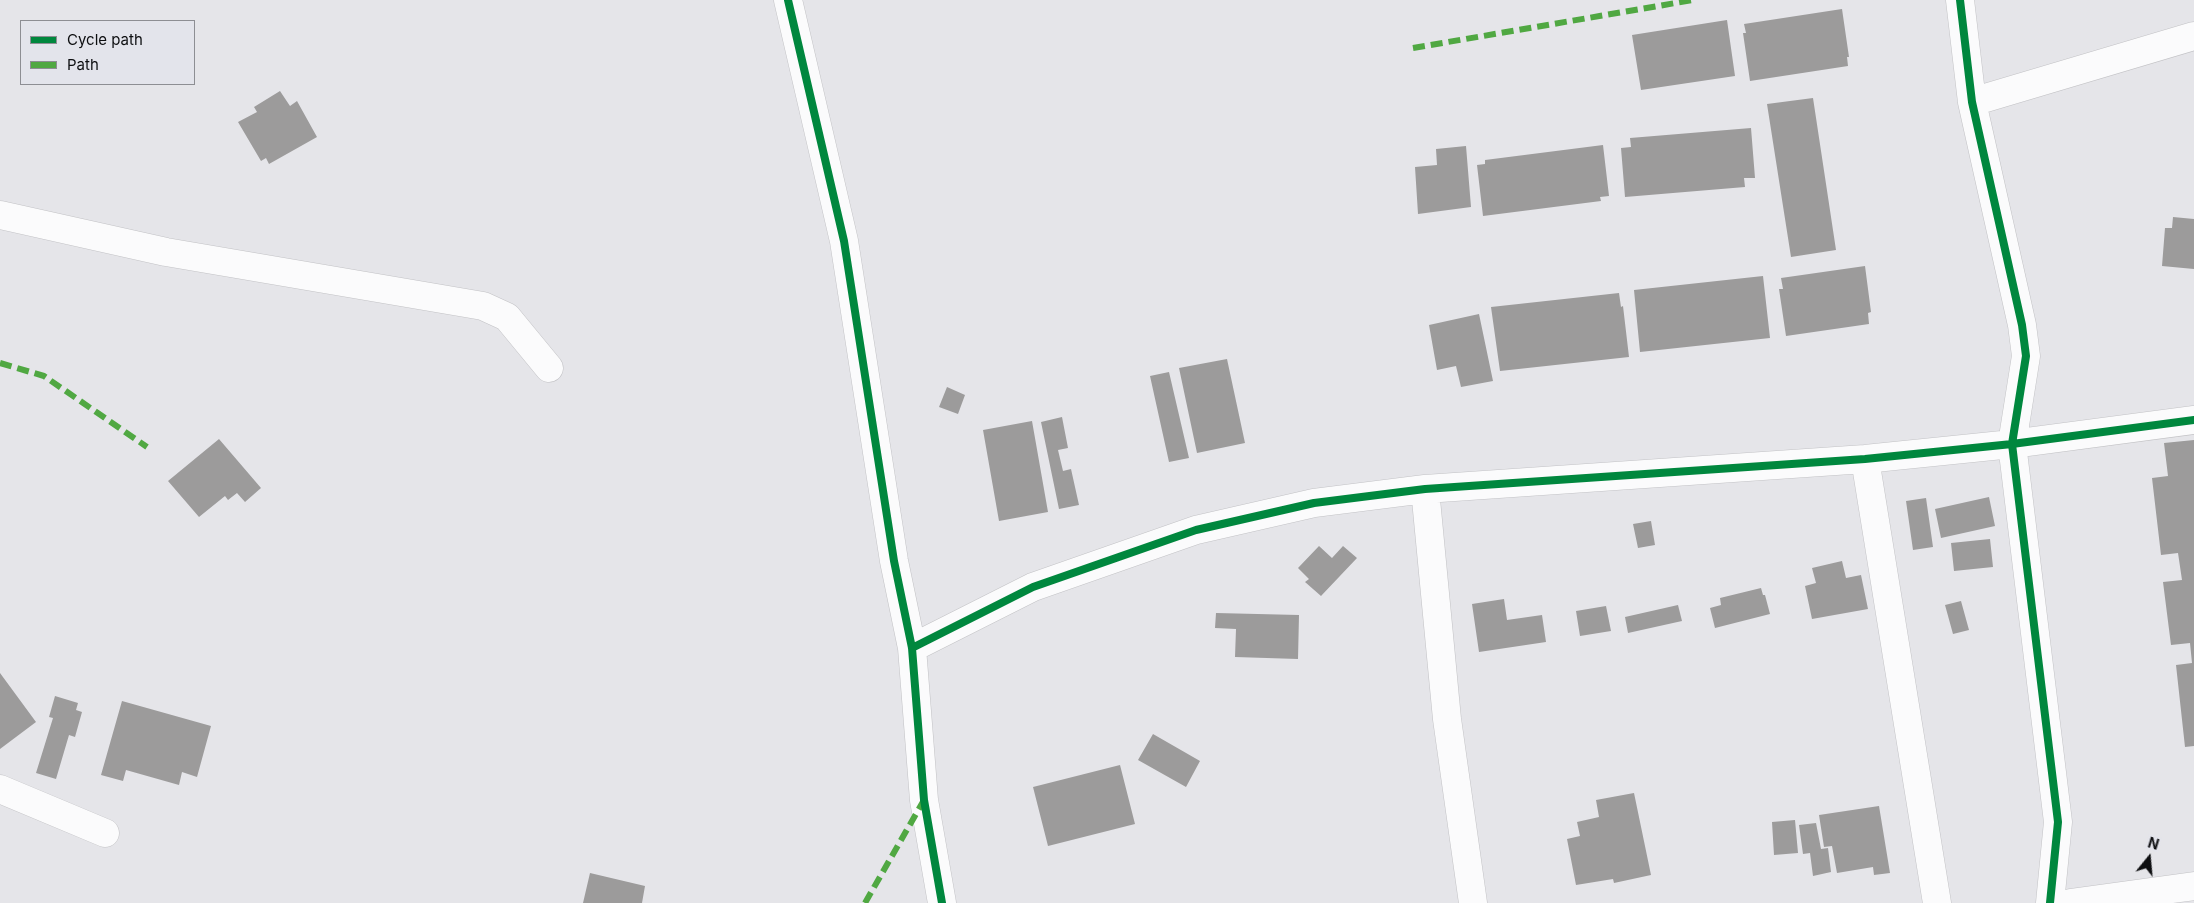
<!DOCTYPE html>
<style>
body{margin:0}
#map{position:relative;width:2194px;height:903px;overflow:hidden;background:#e5e5e9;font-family:Inter,sans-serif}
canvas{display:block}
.legend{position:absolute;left:20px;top:20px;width:175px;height:65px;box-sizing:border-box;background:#e3e4eb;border:1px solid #8d8e93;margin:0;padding:6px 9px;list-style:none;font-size:15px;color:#0d0e10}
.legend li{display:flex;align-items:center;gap:10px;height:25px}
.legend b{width:25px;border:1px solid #8d8e93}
.north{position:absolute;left:2124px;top:833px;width:50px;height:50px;-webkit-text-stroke:4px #e3e4eb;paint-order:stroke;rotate:17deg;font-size:14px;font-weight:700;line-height:20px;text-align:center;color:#0d0e10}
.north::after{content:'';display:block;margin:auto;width:18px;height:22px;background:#0d0e10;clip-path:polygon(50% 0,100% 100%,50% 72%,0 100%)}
</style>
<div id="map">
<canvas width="2194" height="903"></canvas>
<ul class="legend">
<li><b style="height:6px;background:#00873e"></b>Cycle path</li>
<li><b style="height:6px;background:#50a842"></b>Path</li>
</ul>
<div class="north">N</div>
</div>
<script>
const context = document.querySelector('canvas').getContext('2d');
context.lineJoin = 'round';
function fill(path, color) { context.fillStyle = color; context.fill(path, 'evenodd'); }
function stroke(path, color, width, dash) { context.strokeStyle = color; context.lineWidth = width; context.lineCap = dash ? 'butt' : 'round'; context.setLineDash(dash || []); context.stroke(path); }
fill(new Path2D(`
 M1842 9 1849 57H1847L1848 66 1750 81 1743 33H1746L1744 24Z
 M1727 20 1735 76 1641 90 1632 35Z
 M280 91 290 106 297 101 317 137 269 164 266 158 261 161 238 122 257 112 254 107Z
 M1813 98 1836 250 1791 257 1767 104Z
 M1751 128 1755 178H1744L1745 187 1625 197 1621 148 1631 147 1630 138Z
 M1603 145 1609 196 1600 197 1601 201 1483 216 1477 165 1485 164V160Z
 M1466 146 1471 207 1418 214 1415 167 1437 165 1436 149Z
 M2173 217 2194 219V269L2162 266 2165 228H2172Z
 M1865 266 1871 312 1868 313 1869 324 1786 336 1779 289H1783L1781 278Z
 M1763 276 1770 338 1640 352 1634 290Z
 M1619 293 1621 307 1623 306 1629 357 1500 371 1491 307Z
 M1479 314 1493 381 1461 387 1456 366 1437 370 1429 325Z
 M1227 359 1245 443 1197 453 1179 368Z
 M1169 372 1189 458 1169 462 1150 376Z
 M947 387 965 395 958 414 939 407Z
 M1062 417 1068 448 1058 450 1063 471 1071 469 1079 505 1059 509 1041 422Z
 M1032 421 1048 512 999 521 983 430Z
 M219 439 261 488 245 502 237 493 228 500 225 496 199 517 168 481Z
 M2194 440V746L2185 747 2176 665 2192 663 2190 643 2171 645 2163 582 2182 580 2178 553 2161 555 2152 478 2168 476 2164 443Z
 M1989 497 1995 526 1941 538 1935 509Z
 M1926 498 1933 547 1913 550 1906 501Z
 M1651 521 1655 545 1638 548 1633 524Z
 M1990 539 1993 567 1954 571 1951 543Z
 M1319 546 1332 558 1343 546 1357 558 1321 596 1305 582 1309 579 1298 568Z
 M1842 561 1846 578 1861 575 1868 609 1812 619 1805 586 1816 583 1812 568Z
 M1761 588 1763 595H1765L1770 614 1715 628 1710 608 1721 605 1720 598Z
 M1504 599 1507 620 1542 615 1546 642 1479 652 1472 604Z
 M1961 601 1969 630 1953 634 1945 605Z
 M1678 605 1682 621 1628 633 1625 617Z
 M1606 606 1611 631 1580 636 1576 611Z
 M1216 613 1299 615 1298 659 1235 657 1236 629 1215 628Z
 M0 673 36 722 0 749Z
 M55 696 78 703 76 710 82 712 75 737 69 735 56 779 36 773 53 718 49 717Z
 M122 701 211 726 197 777 182 772 179 785 126 770 123 781 101 775Z
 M1153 734 1200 761 1186 787 1138 760Z
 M1120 765 1135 824 1048 846 1033 787Z
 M1634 793 1651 875 1614 883 1613 879 1576 885 1567 839 1580 836 1577 822 1599 817 1596 800Z
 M1879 806 1890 873 1874 875 1873 867 1837 873 1832 846 1824 847 1819 815Z
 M1795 820 1798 853 1774 855 1772 822Z
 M1816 823 1821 849 1828 848 1831 872 1813 876 1810 853 1803 854 1799 825Z
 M590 873 645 886 642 903H583Z`), '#9c9b9b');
const minor = new Path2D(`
 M788 0 844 241 894 561 912 648 924 800 942 903
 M1960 0 1972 102 2022 325 2026 356 2012 444 2058 822 2050 903
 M1972 102 2194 36
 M0 215 166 252 483 306 507 317 549 368
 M1865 459 1937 903
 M1425 489 1447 719 1473 903
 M912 648 1033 587 1196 530 1314 503 1425 489 1865 459 2012 444 2194 420
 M0 789 105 833
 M2070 903 2194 886`);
stroke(minor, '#c2c2c5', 29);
stroke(minor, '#fbfbfc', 28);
stroke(new Path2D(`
 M1413 48 1693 0
 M0 363 44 376 147 447
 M865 903 924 800`), '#50a842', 6, [12, 6]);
stroke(new Path2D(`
 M788 0 844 241 894 561 912 648 924 800 942 903
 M1960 0 1972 102 2022 325 2026 356 2012 444 2058 822 2050 903
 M912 648 1033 587 1196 530 1314 503 1425 489 1865 459 2012 444 2194 420`), '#00873e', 8);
</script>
